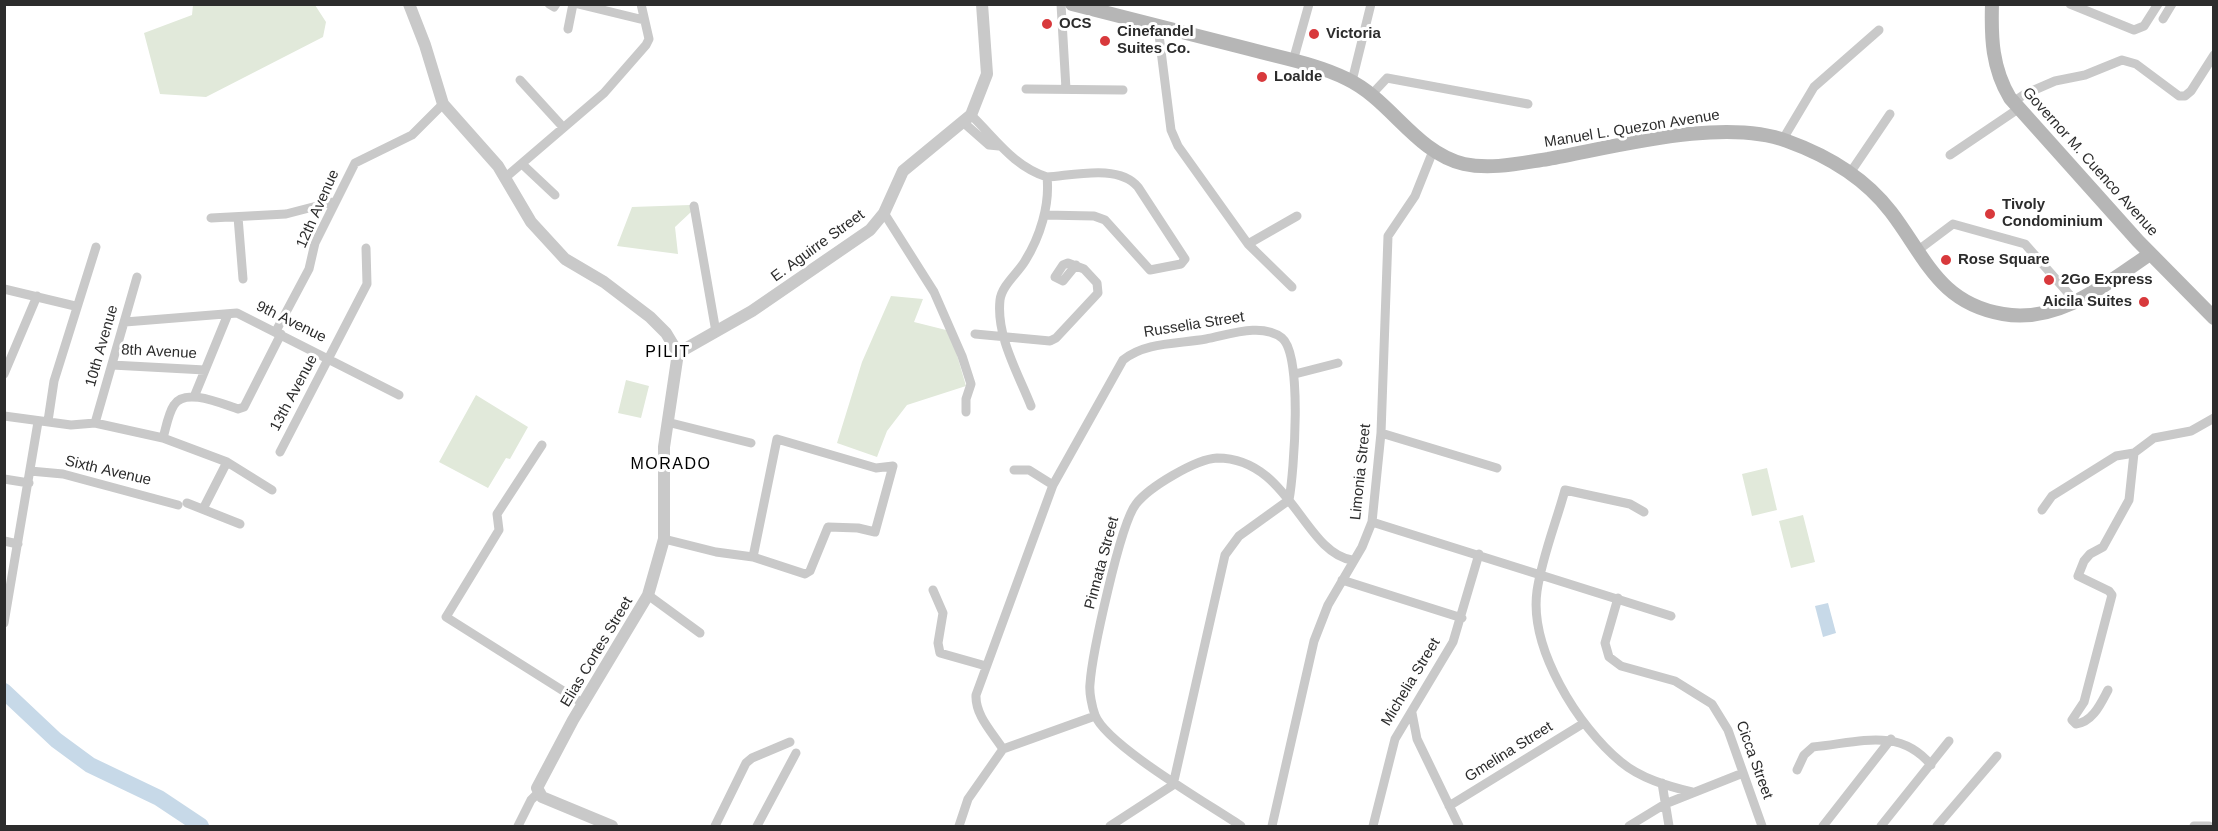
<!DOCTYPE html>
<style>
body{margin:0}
#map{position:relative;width:2218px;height:831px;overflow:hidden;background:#fff;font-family:Helvetica,sans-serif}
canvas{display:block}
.frame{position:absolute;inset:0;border:6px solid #2c2c2c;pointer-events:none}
</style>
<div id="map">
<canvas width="2218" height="831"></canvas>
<div class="frame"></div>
</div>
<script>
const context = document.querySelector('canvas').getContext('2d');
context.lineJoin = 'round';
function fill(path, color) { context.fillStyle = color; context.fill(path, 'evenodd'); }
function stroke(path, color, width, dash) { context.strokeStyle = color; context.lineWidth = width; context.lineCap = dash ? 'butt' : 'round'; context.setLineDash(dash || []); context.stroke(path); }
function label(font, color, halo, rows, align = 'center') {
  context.font = font + ' Helvetica,sans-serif'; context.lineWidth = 6; context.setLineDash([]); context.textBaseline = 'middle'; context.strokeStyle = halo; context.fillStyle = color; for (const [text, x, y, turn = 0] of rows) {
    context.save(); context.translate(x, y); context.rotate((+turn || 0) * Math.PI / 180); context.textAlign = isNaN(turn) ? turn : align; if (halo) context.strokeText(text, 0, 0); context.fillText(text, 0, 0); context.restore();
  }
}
fill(new Path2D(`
 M193 5H315L326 22 323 37 206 97 160 94 144 33 192 15Z
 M690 205 691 212 675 227 678 254 617 246 632 207Z
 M891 296 923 299 914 322 950 331 966 386 907 405 887 431 877 457 837 443 862 362Z
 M626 380 649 386 641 418 618 413Z
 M476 395 528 427 510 459 506 458 488 488 439 462Z
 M1767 468 1777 510 1752 516 1742 474Z
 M1803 515 1815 562 1791 568 1779 521Z`), '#e1e9da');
fill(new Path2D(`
 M1828 603 1836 633 1823 637 1815 606Z`), '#c7d9e8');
stroke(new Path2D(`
 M4 691 56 740 90 765 159 798 201 826`), '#c7d9e8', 16);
stroke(new Path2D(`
 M549 4 554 7 556 4
 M578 4 644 20
 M1061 4 1066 89
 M2070 4 2134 30 2144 26 2158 4
 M2163 19 2172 4
 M1158 27 1171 130 1178 146 1248 244 1292 287
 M568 29 573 4
 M1293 61 1309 4
 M520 80 562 126
 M1352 81 1371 4
 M1026 89 1123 90
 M1372 94 1387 78 1528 104
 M2013 102 2025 94 2055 81 2085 75 2122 60 2136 64 2179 96H2185L2191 91 2214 55
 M971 115C996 139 1013 166 1047 177 1050 205 1040 237 1025 261 1018 273 1002 285 1000 300 996 336 1018 373 1031 406
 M964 123 989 145 999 146
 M1783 139 1814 87 1879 30
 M1950 155 2018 109
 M522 164 555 195
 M1850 173 1890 114
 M506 177 604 93 646 45 649 39 641 4
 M694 206 716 332
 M884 213 934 292 962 356 971 384 966 399V412
 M1044 215 1094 216 1105 220 1150 270 1181 264 1185 259 1138 187C1119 164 1075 175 1047 177
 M238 217 243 279
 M211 218 286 214 336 201
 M1248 244 1297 216
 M1917 251 1953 224 2025 244 2076 302
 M4 289 75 306
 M125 322 237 313 399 395
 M276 331 309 269 315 243 355 163 412 135 443 104
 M975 334 1050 341 1056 338 1098 293 1097 283 1084 269 1068 263 1063 265 1055 277 1063 281 1076 265
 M112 365 205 370
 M4 374 37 296
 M1295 374 1338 363
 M194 397 228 314
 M4 416 71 425 95 423 163 438 227 462 272 490
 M48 421 54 381 96 247
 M667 422 751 443
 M95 423 137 277
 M1381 433 1497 468
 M163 438C166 428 168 414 174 405 185 387 222 404 238 409L244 407 281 334
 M542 445 497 514 499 530 446 617 584 704
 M280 452 367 284 366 248
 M1014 470H1029L1053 485
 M30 471 63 474 178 505
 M4 479 29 483
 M187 503 240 524
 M203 509 227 462
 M2042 510 2052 496 2116 456 2134 453 2154 438 2191 431 2214 418
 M1644 512 1630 504 1565 490C1556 523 1542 557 1537 591 1529 648 1578 727 1621 762 1640 778 1667 786 1692 792
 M1372 522 1671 616
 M664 539 716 552 753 557 805 574 810 571 828 527 858 528 875 532 893 466 876 468 777 439 753 557
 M4 541 18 544
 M1342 580 1462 618
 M933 590 943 613 938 643 940 653 986 666
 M648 595 700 633
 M1618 598 1605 643 1609 657 1621 666 1675 681 1712 704 1728 730 1762 826
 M4 623 38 422
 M2108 690C2101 703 2093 722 2076 724L2072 720 2084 702 2112 595 2109 591 2078 576 2084 561 2090 554 2103 547 2129 500 2134 453
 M1412 713 1417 739 1459 826
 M1003 749C992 732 975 715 976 695L1053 485 1123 360C1145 342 1177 344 1206 339 1228 335 1262 322 1282 338 1303 355 1294 472 1289 500L1239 536 1225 555 1173 785 1110 826
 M1797 770 1804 755 1813 747C1857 743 1899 726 1931 765
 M1662 783 1669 826
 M1449 806 1584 723
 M518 826 531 800 538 793
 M715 826 746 763 752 758 790 742
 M757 826 796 753
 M959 826 968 799 1003 749 1095 716
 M1241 826C1210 805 1106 745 1095 715 1092 707 1089 692 1090 684 1092 655 1120 524 1136 504 1149 487 1196 459 1217 458 1290 458 1303 552 1352 560
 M1272 826 1314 641 1328 605 1362 547 1372 522 1381 433 1388 236 1415 196 1433 151
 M1373 826 1395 739 1453 642 1479 554
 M1629 826 1665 804 1743 773
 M1823 826 1891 739
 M1881 826 1949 741
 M1937 826 1997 756
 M2194 826H2209`), '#c9c9c9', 9);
stroke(new Path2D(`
 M409 4 425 45 443 104 498 166 531 222 565 259 604 282 650 317 666 333 678 353 664 447V539L648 595 573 720 537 788 542 797 612 826
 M678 353 752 311 870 230 884 213 903 171 971 115 987 74 982 4`), '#c9c9c9', 12);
stroke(new Path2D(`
 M1072 4C1131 19 1190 34 1249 49 1282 58 1317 64 1347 79 1391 100 1415 152 1464 164 1491 170 1521 163 1548 159 1615 147 1723 117 1787 141 1826 155 1865 178 1891 212 1926 258 1939 303 2003 314 2059 324 2107 283 2150 254
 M1992 4C1991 38 1992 68 2010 98L2138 241 2214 318`), '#b6b6b6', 14);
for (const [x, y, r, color] of [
 [1047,24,6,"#d8393c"],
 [1314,34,6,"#d8393c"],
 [1105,41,6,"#d8393c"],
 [1262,77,6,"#d8393c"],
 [1990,214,6,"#d8393c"],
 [1946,260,6,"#d8393c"],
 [2049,280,6,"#d8393c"],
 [2144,302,6,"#d8393c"]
]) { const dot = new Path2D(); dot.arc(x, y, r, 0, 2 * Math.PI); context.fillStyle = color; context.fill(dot); stroke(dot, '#fff', 2); }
label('bold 15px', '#2c2c2c', '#fff', [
 ["OCS",1059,24],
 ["Cinefandel",1117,32],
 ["Suites Co.",1117,49],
 ["Victoria",1326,34],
 ["Loalde",1274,77],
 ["Tivoly",2002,205],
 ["Condominium",2002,222],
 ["Rose Square",1958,260],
 ["2Go Express",2061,280],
 ["Aicila Suites",2132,302,"right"]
], 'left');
label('15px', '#2c2c2c', '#fff', [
 ["Manuel L. Quezon Avenue",1632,129,-9],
 ["Governor M. Cuenco Avenue",2090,162,48],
 ["12th Avenue",318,209,-66],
 ["E. Aguirre Street",818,246,-36],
 ["9th Avenue",291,322,26],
 ["Russelia Street",1194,325,-9],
 ["10th Avenue",102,346,-74],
 ["8th Avenue",159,352,3],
 ["13th Avenue",294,393,-62],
 ["Sixth Avenue",108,471,13],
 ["Limonia Street",1361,472,-84],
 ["Pinnata Street",1102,563,-75],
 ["Elias Cortes Street",597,652,-59],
 ["Michelia Street",1411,682,-59],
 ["Gmelina Street",1509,752,-32],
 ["Cicca Street",1754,760,70]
]);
context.letterSpacing = '1.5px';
label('16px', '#000', '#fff', [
 ["PILIT",668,353],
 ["MORADO",671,465]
]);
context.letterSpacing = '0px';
</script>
